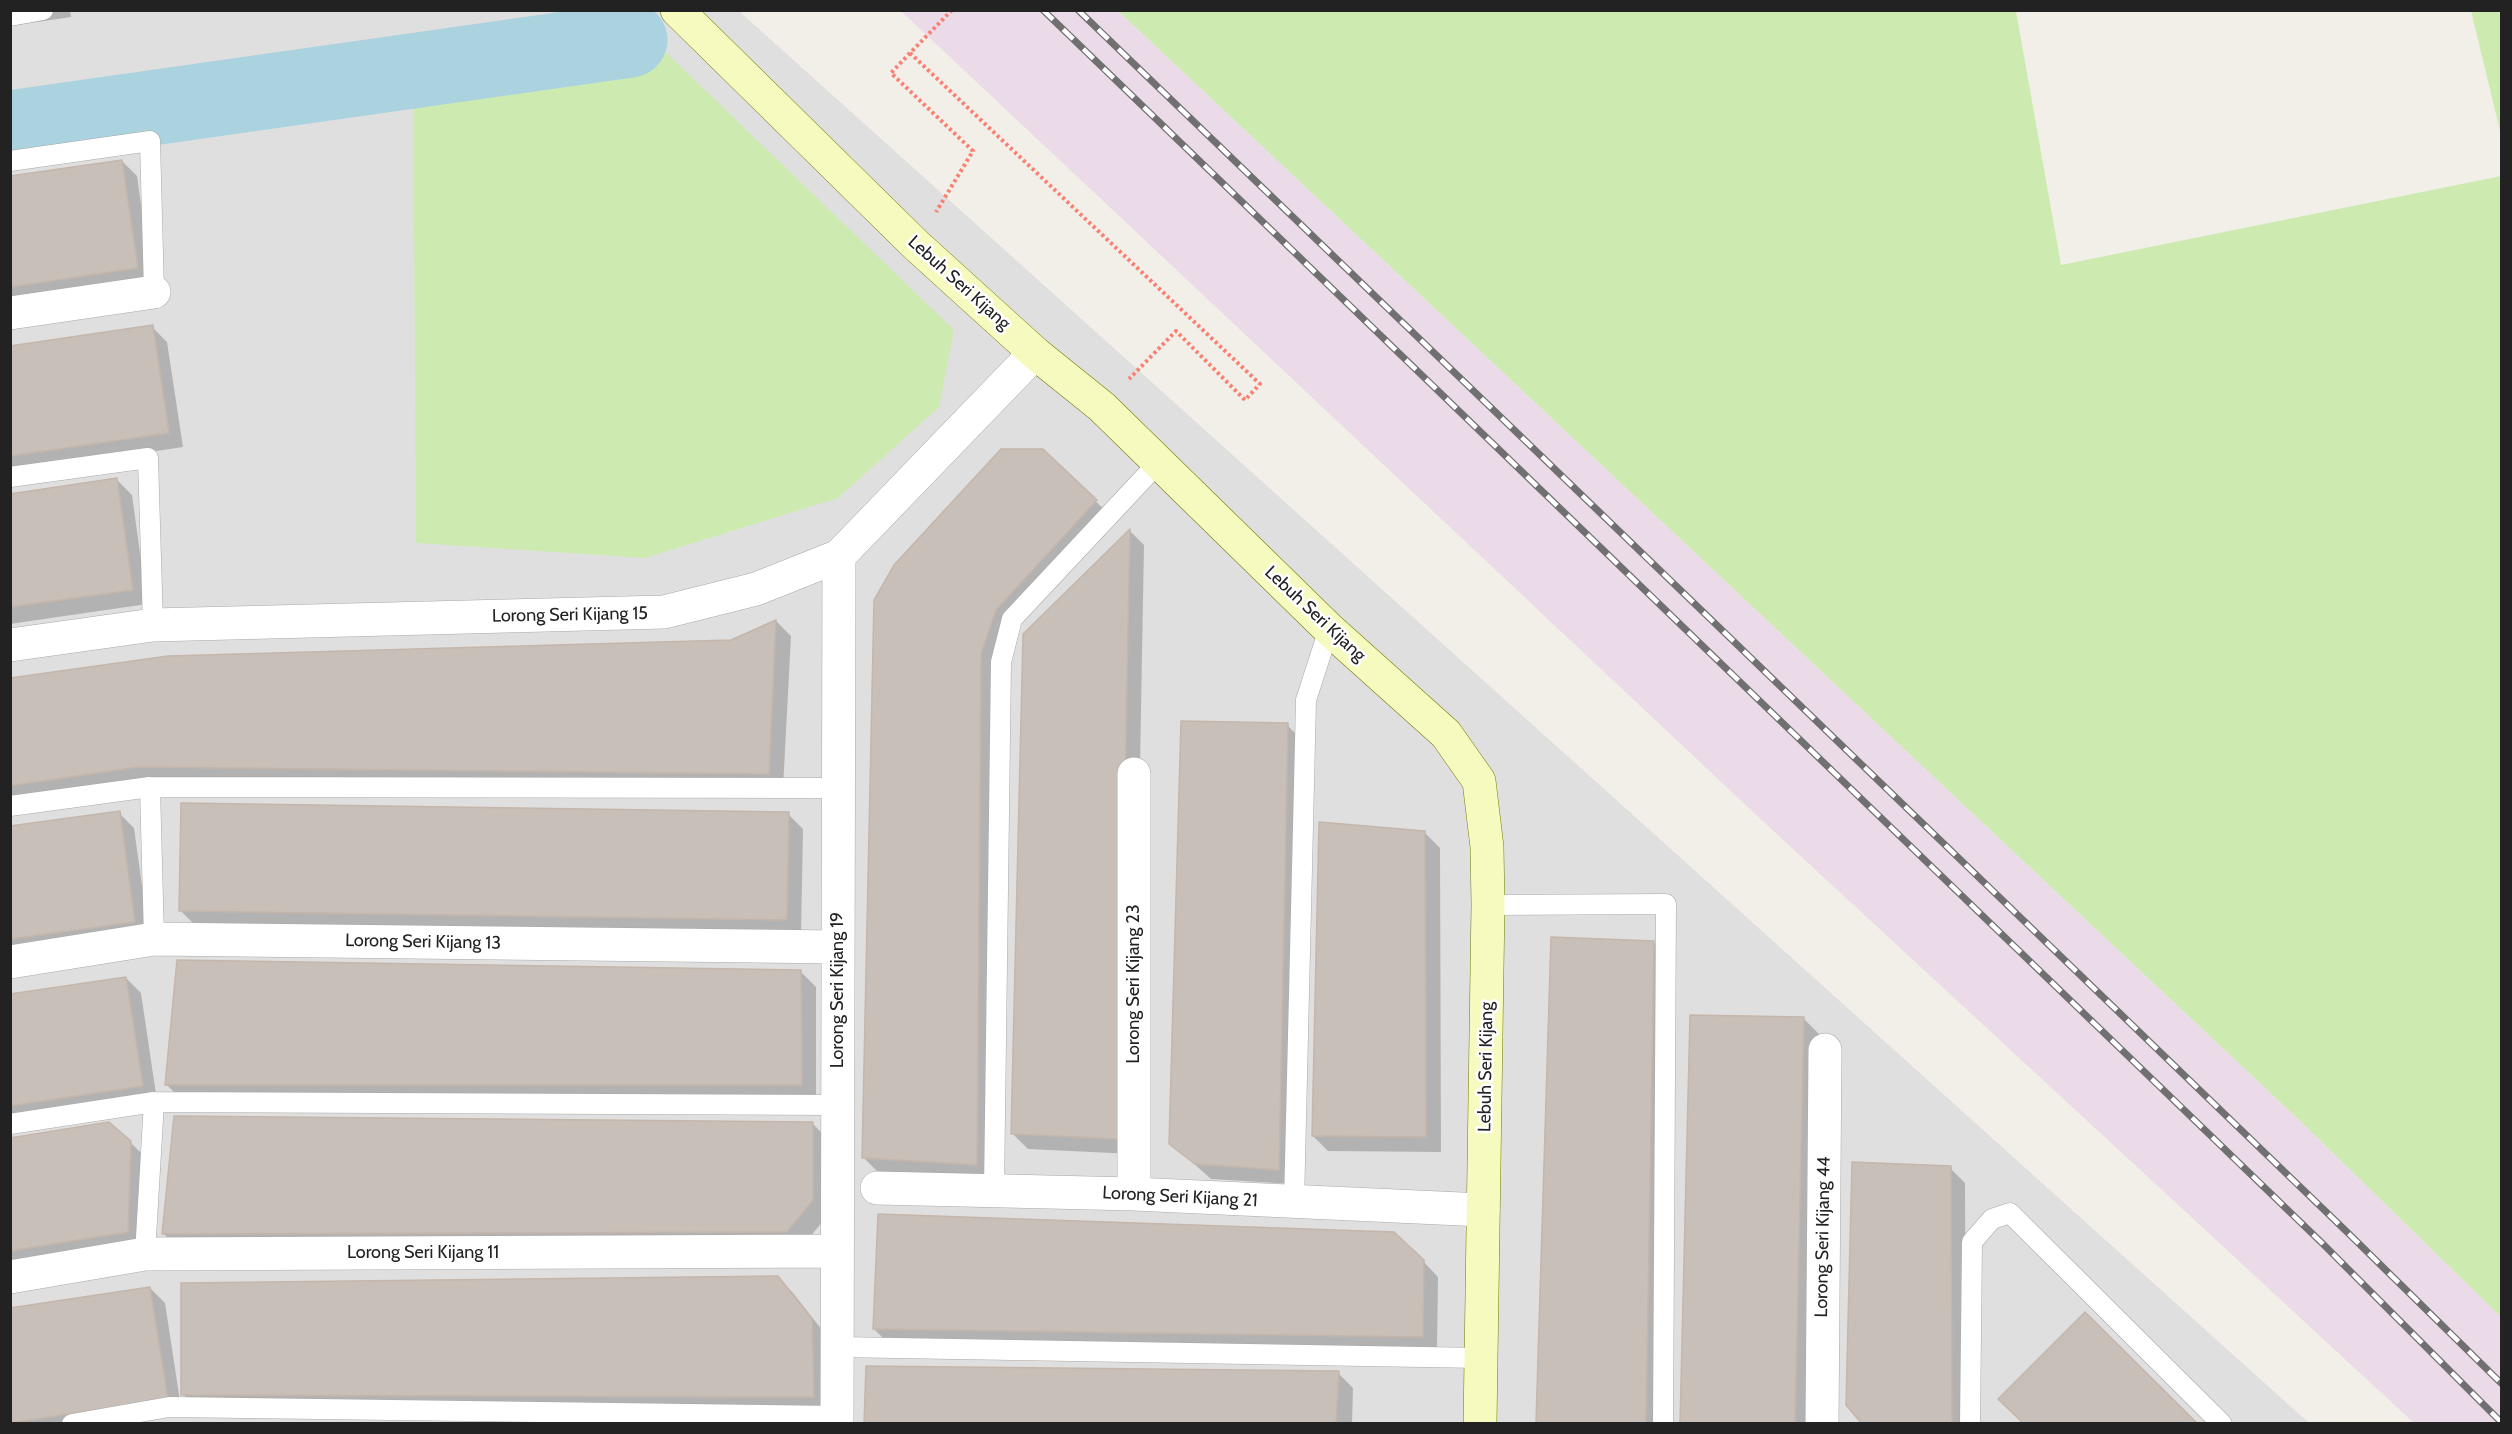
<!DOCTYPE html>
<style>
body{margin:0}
#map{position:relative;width:2512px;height:1434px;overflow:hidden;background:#f2efe9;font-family:Cabin,sans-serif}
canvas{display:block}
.frame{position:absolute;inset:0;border:12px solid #222;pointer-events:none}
</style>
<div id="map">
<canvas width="2512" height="1434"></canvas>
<div class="frame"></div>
</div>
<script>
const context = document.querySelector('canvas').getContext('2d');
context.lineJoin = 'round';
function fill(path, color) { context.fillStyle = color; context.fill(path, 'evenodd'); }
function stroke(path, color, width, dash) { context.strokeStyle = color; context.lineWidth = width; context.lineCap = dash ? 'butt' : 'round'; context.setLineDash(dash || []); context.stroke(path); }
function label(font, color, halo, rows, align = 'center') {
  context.font = font + ' Cabin,sans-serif'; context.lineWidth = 5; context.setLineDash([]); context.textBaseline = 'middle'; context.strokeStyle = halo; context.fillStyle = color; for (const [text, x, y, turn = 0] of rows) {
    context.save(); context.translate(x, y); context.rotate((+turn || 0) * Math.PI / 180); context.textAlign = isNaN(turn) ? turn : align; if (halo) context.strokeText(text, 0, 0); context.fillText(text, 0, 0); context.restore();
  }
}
fill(new Path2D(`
 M10 11H739L2309 1423H11Z`), '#e0dfdf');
fill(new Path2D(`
 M901 11H1118L2297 1118 2501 1317V1423H2414L1753 812Z`), '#ebdbe8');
fill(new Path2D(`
 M1118 11H2016L2061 265 2501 176V1317L2297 1118Z
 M2471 11H2501V135Z
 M650 37 954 330 939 407 838 498 645 558 416 543 413 75Z`), '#cdebb0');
fill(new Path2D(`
 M10 10H70L71 17 10 26Z
 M122 161 137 176 152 282 10 303V178Z
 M152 327 167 342 183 447 10 473V347Z
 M1043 451 1111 516 1010 625 991 1179 879 1173 864 1158 875 601Z
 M117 480 132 495 147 604 10 624V495Z
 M1130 531 1144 545 1133 1154 1028 1149 1013 1134Z
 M776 621 791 636 783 788 154 781 10 803V680L731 642Z
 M1287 725 1302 740 1293 1184 1211 1179 1171 1143Z
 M119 813 134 828 149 936 10 955V828Z
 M788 814 803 829 801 934 195 925 180 910Z
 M1425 833 1440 848 1441 1152 1328 1151 1313 1136Z
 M1653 942 1668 957 1661 1424H1538Z
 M801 972 816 987V1100L181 1099 166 1084Z
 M126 978 141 993 157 1101 10 1123V996Z
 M1804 1019 1819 1034 1810 1424H1681Z
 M812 1123 827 1138V1216L802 1247 178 1248 163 1233Z
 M10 1140 130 1142 145 1157 142 1247 10 1267Z
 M1950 1168 1965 1183 1966 1424H1864Z
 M1423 1261 1438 1277 1437 1351 889 1344 874 1329Z
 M778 1278 793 1293 826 1335 829 1412 198 1409 183 1394Z
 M150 1288 165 1303 182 1414 119 1424H10V1310Z
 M1338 1373 1353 1388 1352 1424H865Z`), '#0003');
stroke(new Path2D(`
 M10 128 630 40`), '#aad3df', 75);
const building = new Path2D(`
 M122 160 138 268 10 287V176Z
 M153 325 169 433 10 456V346Z
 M1001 449H1043L1097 500 996 610 981 654 977 1165 862 1158 874 600 894 565Z
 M117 478 133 590 10 607V494Z
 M1130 529 1118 1139 1011 1134 1023 634Z
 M776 620 769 774 138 767 10 786V678L168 656 731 640Z
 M1181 721 1288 723 1279 1170 1195 1164 1169 1144Z
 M181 803 789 812 787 920 179 911Z
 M120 811 135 922 10 939V826Z
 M1319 822 1425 831 1426 1137 1312 1136Z
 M1551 937 1654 941 1646 1424 1536 1423Z
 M177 960 801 970 802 1085H165Z
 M126 977 143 1086 10 1106V994Z
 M1690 1015 1804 1017 1795 1424H1680Z
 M174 1116 813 1122V1200L787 1232 162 1234Z
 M109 1122 131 1141 128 1232 10 1251V1138Z
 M1852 1162 1951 1166 1952 1424H1862L1846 1405Z
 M878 1214 1394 1232 1424 1260 1423 1337 873 1329Z
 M778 1276 812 1319 814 1397 181 1395V1283Z
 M150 1287 168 1399 10 1423V1308Z
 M2085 1312 2198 1424H2024L1998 1399Z
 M866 1366 1339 1371 1336 1424H864Z`);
fill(building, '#c7bfb8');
stroke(building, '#c4b6ab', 1.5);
const lane = new Path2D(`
 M10 16 43 10
 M10 161 150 141 154 292
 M10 477 148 458 153 625
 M150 787 154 939
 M10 806 150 787 839 788
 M1488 905 1666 904 1663 1424
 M10 1124 154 1102 838 1105
 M994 1190 1001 662 1012 619 1158 463
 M1294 1203 1306 700 1329 629
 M145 1254 154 1102
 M837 1347 1481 1358
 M72 1424 169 1407 837 1416
 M1970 1424 1972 1242 1992 1219 2010 1213 2222 1424`);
const street = new Path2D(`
 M10 313 154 292
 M10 645 153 625 664 612 756 589 839 556 1035 353
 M1134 774V1194
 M10 962 154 939 838 947
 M877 1188 1134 1194 1483 1210
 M10 1277 145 1254 837 1251
 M837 1424 839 556
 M1822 1424 1825 1050`);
const secondary = new Path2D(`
 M677 10 916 245 1035 353 1102 407 1329 629 1446 734 1479 781 1487 847 1488 905 1480 1424`);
stroke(lane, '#a9a9a9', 21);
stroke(street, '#a9a9a9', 34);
stroke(secondary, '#707d05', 34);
stroke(new Path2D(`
 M952 10 910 53 1260 384 1245 400 1176 331 1129 379
 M910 53 891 73 973 151 936 212`), '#fa8072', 4, [3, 3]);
stroke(lane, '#fff', 20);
stroke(street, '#fff', 33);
stroke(secondary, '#f7fabf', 33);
const rail = new Path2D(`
 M1043 10 2321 1242 2502 1423
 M1078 10 2346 1231 2502 1384`);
stroke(rail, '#707070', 7);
stroke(rail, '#fff', 4.5, [14]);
label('18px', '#222', '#fff', [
 ["Lebuh Seri Kijang",959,283,42],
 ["Lebuh Seri Kijang",1315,614,43],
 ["Lorong Seri Kijang 15",570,615,-1],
 ["Lorong Seri Kijang 13",423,942,1],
 ["Lorong Seri Kijang 23",1134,984,-90],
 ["Lorong Seri Kijang 19",838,990,-90],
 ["Lebuh Seri Kijang",1486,1067,-89],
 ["Lorong Seri Kijang 21",1180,1197,3],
 ["Lorong Seri Kijang 44",1823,1237,-89],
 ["Lorong Seri Kijang 11",423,1253]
]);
</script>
